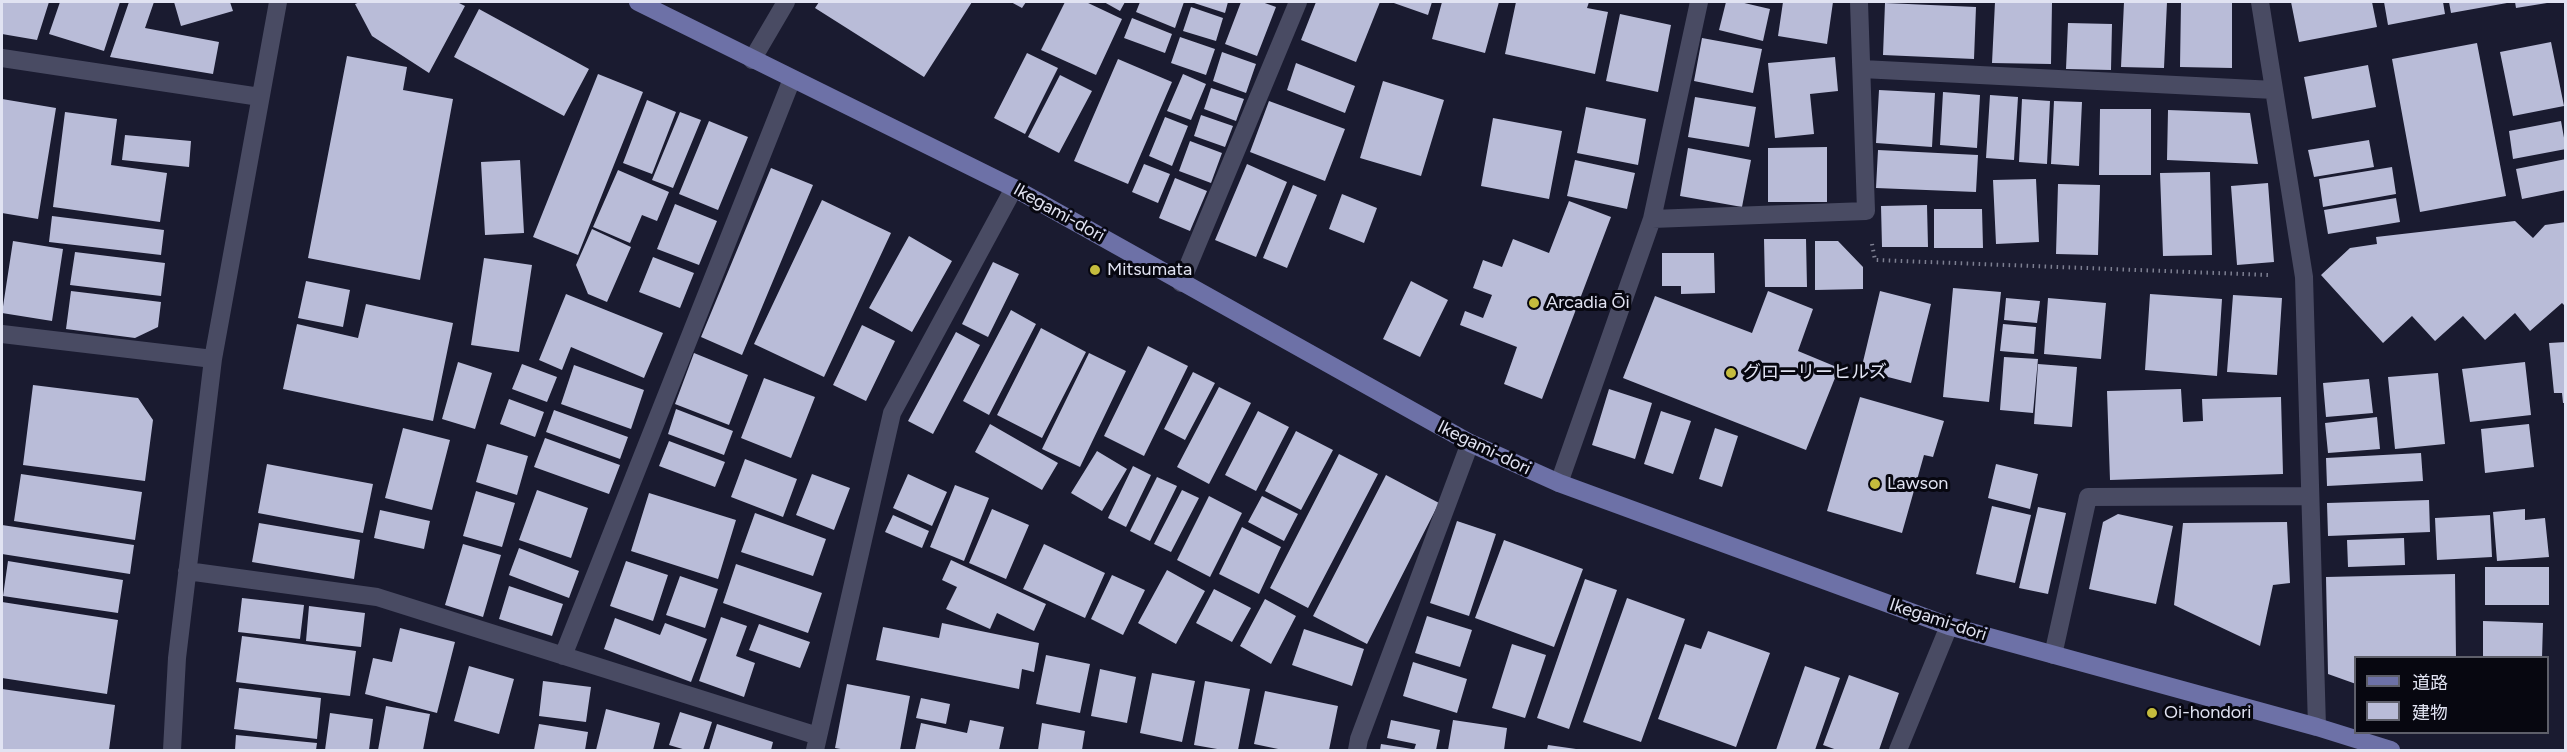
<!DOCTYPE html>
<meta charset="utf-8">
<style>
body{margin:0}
#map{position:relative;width:2567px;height:752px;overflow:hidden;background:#1a1b30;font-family:Figtree,"Noto Sans JP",sans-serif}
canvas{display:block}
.frame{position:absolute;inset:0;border:3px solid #e1e3f2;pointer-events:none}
.legend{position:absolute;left:2354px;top:656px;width:195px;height:78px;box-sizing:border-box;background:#070710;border:2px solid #5e5f6a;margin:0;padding:8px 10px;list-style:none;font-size:18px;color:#e1e3f2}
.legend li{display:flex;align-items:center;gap:12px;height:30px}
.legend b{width:30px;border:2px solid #5e5f6a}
</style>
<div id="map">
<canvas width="2567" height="752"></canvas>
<div class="frame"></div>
<ul class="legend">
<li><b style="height:8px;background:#6d71a7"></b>道路</li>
<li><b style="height:16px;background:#b9bcd8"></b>建物</li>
</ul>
</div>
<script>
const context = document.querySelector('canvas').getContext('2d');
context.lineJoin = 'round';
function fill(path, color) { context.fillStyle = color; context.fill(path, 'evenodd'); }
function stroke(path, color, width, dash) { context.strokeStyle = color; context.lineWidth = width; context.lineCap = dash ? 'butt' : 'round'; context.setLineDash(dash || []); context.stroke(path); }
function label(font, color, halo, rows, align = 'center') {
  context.font = font + ' Figtree,"Noto Sans JP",sans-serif'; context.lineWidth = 6; context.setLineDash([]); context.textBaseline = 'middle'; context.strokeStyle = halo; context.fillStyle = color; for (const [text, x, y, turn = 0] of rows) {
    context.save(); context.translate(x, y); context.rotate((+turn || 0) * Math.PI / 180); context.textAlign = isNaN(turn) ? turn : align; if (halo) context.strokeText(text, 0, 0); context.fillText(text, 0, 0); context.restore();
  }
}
fill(new Path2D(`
 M2 2H49L37 40 2 34Z
 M60 2H120L104 51 49 34Z
 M129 2H154L145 28 219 42 213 74 110 57Z
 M174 2H230L233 11 181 26Z
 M360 2H457L465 6 429 73 372 36 355 4Z
 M819 2H972L924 77 815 8Z
 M1011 2H1026L1022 8Z
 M1065 2H1086L1122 19 1096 75 1041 50Z
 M1104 2H1125L1120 11Z
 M1140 2H1184L1175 28 1136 12Z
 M1191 2H1228L1225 13Z
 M1241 2H1262L1276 7 1257 56 1225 44Z
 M1316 2H1380L1356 62 1301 40Z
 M1391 2H1432L1428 15Z
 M1442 2H1499L1485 53 1432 39Z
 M1516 2H1589L1587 8 1608 12 1595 74 1505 54Z
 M1726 2H1740L1770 9 1763 41 1719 30Z
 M1783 2H1833L1827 44 1778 36Z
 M1995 2H2052L2051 64 1992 63Z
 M2124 2H2167L2164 68 2121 67Z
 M2181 2H2232V68L2180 67Z
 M2291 2H2372L2377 27 2299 42Z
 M2384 2H2443L2445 14 2388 25Z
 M2449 2H2507V3L2451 13Z
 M2515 2H2546L2547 3 2516 8Z
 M1885 3 1976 7 1974 59 1883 55Z
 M1191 7 1223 18 1216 41 1183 31Z
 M479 9 589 69 564 116 454 57Z
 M1620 14 1671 25 1658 92 1606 81Z
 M1132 18 1172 34 1165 53 1124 38Z
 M2068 23 2112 24 2111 70 2066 69Z
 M1180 37 1215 49 1206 75 1171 63Z
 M1702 38 1762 49 1753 93 1694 81Z
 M2551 42 2564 106 2513 116 2500 52Z
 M2477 43 2506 196 2420 212 2392 59Z
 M1222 52 1256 64 1246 93 1213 81Z
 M1027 53 1058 68 1025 134 994 118Z
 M347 56 407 67 403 90 453 99 420 280 308 258Z
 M1835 57 1838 91 1810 94 1814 134 1775 138 1768 63Z
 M1118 59 1172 82 1128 184 1074 161Z
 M1296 63 1355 86 1345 113 1287 90Z
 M2368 65 2376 107 2312 119 2304 77Z
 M598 74 643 92 578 255 533 237Z
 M1183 74 1206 84 1191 120 1167 111Z
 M1060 75 1092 91 1059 153 1028 137Z
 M1383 81 1444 100 1421 176 1360 158Z
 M1211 88 1244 99 1236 121 1204 109Z
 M1879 90 1935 93 1932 147 1876 143Z
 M1943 92 1980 95 1977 148 1940 145Z
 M1990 95 2018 97 2014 160 1986 158Z
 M1695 97 1756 107 1749 147 1688 137Z
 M2 99 56 108 38 219 2 213Z
 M2022 99 2050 101 2047 164 2019 162Z
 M647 100 676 112 652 174 623 163Z
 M1269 101 1345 129 1325 181 1250 152Z
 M2054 101 2082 102 2079 166 2051 164Z
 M1586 107 1646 119 1638 165 1577 153Z
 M2100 109H2151V175H2099Z
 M2168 110 2250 113 2258 164 2167 160Z
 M65 112 117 119 111 165 167 173 160 222 53 207Z
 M680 112 701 120 673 188 652 180Z
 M1201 115 1233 126 1225 147 1194 136Z
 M1165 117 1188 126 1172 166 1149 156Z
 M1493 118 1562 131 1549 199 1481 186Z
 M709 121 748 137 718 210 679 194Z
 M2561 121 2566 149 2513 159 2509 131Z
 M125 135 191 141 189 167 122 160Z
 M2369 140 2374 167 2314 177 2308 150Z
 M1190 141 1222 153 1211 183 1179 171Z
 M1827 147V202H1768V148Z
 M1688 148 1751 160 1742 207 1680 196Z
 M1878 150 1978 155 1976 192 1876 188Z
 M2566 159V190L2522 199 2516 169Z
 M520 160 524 233 485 235 481 162Z
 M1575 160 1635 173 1627 209 1567 196Z
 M1144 164 1170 174 1158 203 1132 192Z
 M1247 164 1287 182 1256 257 1215 240Z
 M2392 167 2396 194 2323 207 2319 179Z
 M771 168 813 185 742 355 701 337Z
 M618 170 669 192 657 221 642 215 630 243 593 227Z
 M2210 172 2212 255 2163 256 2160 173Z
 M1175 178 1207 191 1190 231 1159 218Z
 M2036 179 2039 242 1996 244 1993 180Z
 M2268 183 2274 262 2237 265 2231 186Z
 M2058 184 2100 185 2098 255 2056 254Z
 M1293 185 1317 195 1287 268 1263 258Z
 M1342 194 1377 208 1364 243 1329 229Z
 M2396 198 2400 222 2328 234 2324 210Z
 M822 200 891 233 824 377 754 344Z
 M1569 201 1611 217 1542 399 1504 384 1517 347 1460 325 1465 311 1483 318 1492 295 1473 288 1483 260 1502 267 1513 239 1549 253Z
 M675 204 717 221 699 265 657 249Z
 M1927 205 1928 247H1882L1881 206Z
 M1934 209H1982L1983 248H1934Z
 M52 216 164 230 161 255 49 242Z
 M2515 221 2533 238 2545 225 2566 222V307L2562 303 2530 331 2515 313 2485 340 2463 316 2435 341 2412 316 2383 343 2321 275 2350 248 2377 244 2376 237Z
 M592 229 631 247 607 302 588 294 576 265Z
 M909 236 952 261 912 332 869 308Z
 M1764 239H1806L1807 287H1765Z
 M13 241 63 249 52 321 2 313Z
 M1815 241H1838L1863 267V289L1815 290Z
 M75 252 165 263 161 296 70 285Z
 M1662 253H1714L1715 293 1681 294V286H1662Z
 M653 257 694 273 680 308 639 292Z
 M484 258 532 265 519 352 471 345Z
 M993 262 1019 274 988 337 962 324Z
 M306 281 350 290 343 327 298 318Z
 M1411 281 1448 300 1420 357 1383 339Z
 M1953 288 2001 292 1989 402 1943 397Z
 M71 291 161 302 158 327 135 338 66 329Z
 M1768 291 1813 309 1798 351 1839 368 1806 450 1623 378 1655 296 1752 333Z
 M1880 291 1931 304 1911 383 1861 370Z
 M566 294 663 333 644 378 571 347 562 370 539 360Z
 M2150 294 2222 299 2217 376 2145 370Z
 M2233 295 2282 298 2277 375 2227 372Z
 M2006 298 2040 301 2037 323 2004 320Z
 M2048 298 2106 303 2101 359 2044 354Z
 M366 304 453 323 433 421 283 389 297 324 358 338Z
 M1011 310 1036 324 989 415 963 401Z
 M2003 324 2036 327 2034 354 2000 351Z
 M862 325 895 341 866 401 833 385Z
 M1041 328 1086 352 1042 438 997 415Z
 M956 332 980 345 933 434 908 421Z
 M2566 342V403H2563L2562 393H2554L2549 343Z
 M1148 346 1188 366 1144 456 1104 436Z
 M694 353 748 375 729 425 675 404Z
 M1089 353 1126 371 1080 467 1042 449Z
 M2004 357 2038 359 2033 413 2000 410Z
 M458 362 492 373 475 429 442 419Z
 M2525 362 2531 415 2470 422 2462 369Z
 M522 364 557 377 547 402 512 389Z
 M2038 364 2077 367 2072 427 2034 424Z
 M574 365 644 390 631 429 561 404Z
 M1193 372 1215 383 1185 440 1164 429Z
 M2438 373 2445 444 2395 449 2388 377Z
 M764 378 815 397 791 458 741 438Z
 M2369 379 2373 413 2326 417 2323 383Z
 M33 385 138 398 153 420 145 481 23 465Z
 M1219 387 1251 403 1209 484 1177 467Z
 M1609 389 1652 403 1635 459 1592 445Z
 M2181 389 2183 422 2203 421 2202 399 2281 397 2283 474 2110 480 2107 391Z
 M1860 397 1944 421 1933 457 1924 455 1902 533 1827 511Z
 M509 399 544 412 535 437 500 424Z
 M676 409 733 431 724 455 668 434Z
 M554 410 628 437 620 459 546 432Z
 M1258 411 1289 427 1256 491 1225 475Z
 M1661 411 1691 421 1673 474 1644 464Z
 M2377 417 2380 449 2328 453 2325 423Z
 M990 424 1058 463 1042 490 975 452Z
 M2529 424 2534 467 2485 473 2481 429Z
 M403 428 450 440 432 510 385 498Z
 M1715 428 1738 436 1722 487 1699 479Z
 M1296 431 1333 450 1301 510 1265 491Z
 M545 438 620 465 609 494 534 467Z
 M669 441 725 462 715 487 659 466Z
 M487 444 528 456 517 495 476 482Z
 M1097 451 1127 469 1102 511 1071 493Z
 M2421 453 2423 481 2327 486 2326 458Z
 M1339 454 1378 474 1308 608 1270 588Z
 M745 459 797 479 783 517 731 497Z
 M267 464 373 484 363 533 258 513Z
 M1996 464 2038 474 2030 509 1988 498Z
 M1133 466 1151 475 1126 527 1108 518Z
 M21 474 142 492 135 540 14 521Z
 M812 474 850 488 834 530 796 515Z
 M908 474 947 492 932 526 893 508Z
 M1386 475 1439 503 1367 644 1313 616Z
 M1157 477 1177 486 1150 541 1130 531Z
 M955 485 989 498 964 561 930 547Z
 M537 490 588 508 571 558 519 540Z
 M1182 490 1199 498 1171 552 1154 544Z
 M476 491 515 503 502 547 463 536Z
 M649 493 736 520 718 579 631 551Z
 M1209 496 1242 513 1210 577 1177 560Z
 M1262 496 1298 514 1284 541 1248 522Z
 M2429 500 2430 532 2328 536 2327 503Z
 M1992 506 2031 515 2015 583 1976 574Z
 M2038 507 2066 513 2048 594 2019 588Z
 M992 509 1029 525 1006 579 969 563Z
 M2525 509V520L2545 518 2549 557 2497 561 2493 512Z
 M380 510 430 521 424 549 374 538Z
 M755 513 826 539 813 576 741 552Z
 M2118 514 2173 526 2156 604 2089 589 2103 522Z
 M893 515 929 531 922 548 885 532Z
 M2490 515 2492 557 2437 560 2435 518Z
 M1457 521 1496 534 1469 616 1430 603Z
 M2287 522 2290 583 2273 585 2260 646 2174 605 2183 523Z
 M259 523 360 540 354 579 252 562Z
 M2 525 134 545 130 574 2 554Z
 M1242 527 1281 547 1259 594 1219 574Z
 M2404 538 2405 565 2348 567 2347 540Z
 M1504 540 1583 569 1554 647 1475 618Z
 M463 544 501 555 483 617 445 605Z
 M1044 544 1105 573 1085 618 1023 589Z
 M519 548 579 571 569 598 509 575Z
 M951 560 1046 604 1034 631 997 613 990 629 946 609 957 587 942 580Z
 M8 561 123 580 118 613 3 596Z
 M626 561 668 575 653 621 610 606Z
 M736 564 822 593 808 633 723 603Z
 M2485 567H2549V605H2485Z
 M1167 570 1205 591 1176 644 1138 623Z
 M2455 574 2456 658H2356V684L2328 674 2326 577Z
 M1112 575 1145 590 1123 635 1091 619Z
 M680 576 718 589 705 628 666 615Z
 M1585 579 1617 590 1569 729 1537 718Z
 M509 586 563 604 552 636 499 619Z
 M1214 589 1251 608 1232 642 1196 623Z
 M242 598 304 605 300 639 238 632Z
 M1627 598 1685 619 1641 742 1583 722Z
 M1265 599 1296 616 1271 664 1240 646Z
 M2 602 118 620 107 694 2 678Z
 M309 606 365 613 361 647 306 641Z
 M1427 616 1472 630 1460 667 1415 653Z
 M721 617 747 626 736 656 755 663 744 697 699 681Z
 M615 618 660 635 665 623 707 639 691 682 604 649Z
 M2483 621 2543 623 2542 658H2483Z
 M942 623 1039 643 1034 672 1022 669 1019 689 876 660 883 627 939 638Z
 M759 624 810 642 800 668 749 650Z
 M400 628 455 642 437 713 365 694 373 658 392 662Z
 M1304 629 1364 649 1352 686 1292 665Z
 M1708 631 1770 653 1736 747 1658 719 1685 644 1701 649Z
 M242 636 356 651 350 696 236 682Z
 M1512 644 1546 655 1525 718 1492 708Z
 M1046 655 1090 664 1080 713 1036 704Z
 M1413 662 1467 679 1457 713 1403 696Z
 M469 666 514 679 499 734 454 721Z
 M1805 666 1840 678 1815 750H1776Z
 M1100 669 1136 677 1127 723 1091 716Z
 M1152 673 1195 681 1182 742 1140 733Z
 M1849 675 1899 693 1879 750H1837L1823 745Z
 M543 681 591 687 586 722 539 716Z
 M1205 681 1250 689 1238 750H1223L1194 745Z
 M847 684 910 696 900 750H846L835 748Z
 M239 688 321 698 317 739 234 729Z
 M2 689 115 705 109 750H2Z
 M1265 691 1338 706 1329 750H1283L1254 744Z
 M921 698 950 704 946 724 916 718Z
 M386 706 430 714 423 750H378Z
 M606 709 660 723 653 750H596Z
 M680 712 712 722 703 750H686L669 745Z
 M330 713 373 719 369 750H325Z
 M970 720 1004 727 999 750H915L921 723 967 733Z
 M1391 720 1440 730 1436 750H1414L1416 744 1387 738Z
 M1453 720 1507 728 1504 750H1448Z
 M1042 723 1085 731 1082 750H1038Z
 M539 724 588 732 585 750H534Z
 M717 724 773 742 771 750H709Z
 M236 735 317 743 316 750H235Z
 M1381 744 1412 749 1411 750H1380Z
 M1548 745 1576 749V750H1547Z`), '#b9bcd8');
stroke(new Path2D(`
 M1872 244 1875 260 2269 275`), '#7d7f91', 4, [1.5, 4.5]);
stroke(new Path2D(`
 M2260 2 2304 277 2317 727
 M2 58 260 97
 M752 60 786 2
 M1862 69 2274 90
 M1652 219 1699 2
 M1181 283 1298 2
 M2 334 213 359
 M1559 483 1652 219 1866 211 1859 2
 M187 571 377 597 818 736
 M2053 655 2088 497 2309 496
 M563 656 792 79
 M172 750 177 658 213 359 278 2
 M815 750 892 413 1014 188
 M1357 750 1359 739 1470 443
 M1898 750 1949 626`), '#494b63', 18);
stroke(new Path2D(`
 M638 2 1014 188 1470 443 1559 483 1949 626 2317 727 2391 750`), '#6d71a7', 18);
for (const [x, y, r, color] of [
 [1095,270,6,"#c5bc3d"],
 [1534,303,6,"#c5bc3d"],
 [1731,373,6,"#c5bc3d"],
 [1875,484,6,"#c5bc3d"],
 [2152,713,6,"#c5bc3d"]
]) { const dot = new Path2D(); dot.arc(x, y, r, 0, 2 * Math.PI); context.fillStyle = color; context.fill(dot); stroke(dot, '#070710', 2); }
label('18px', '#e1e3f2', '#070710', [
 ["Ikegami-dori",1059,213,29],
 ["Ikegami-dori",1484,448,26],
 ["Ikegami-dori",1938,620,18]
]);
label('18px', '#e1e3f2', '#070710', [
 ["Mitsumata",1107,270],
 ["Arcadia Ōi",1546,303],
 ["グローリーヒルズ",1743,373],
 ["Lawson",1887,484],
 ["Oi-hondori",2164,713]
], 'left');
</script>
